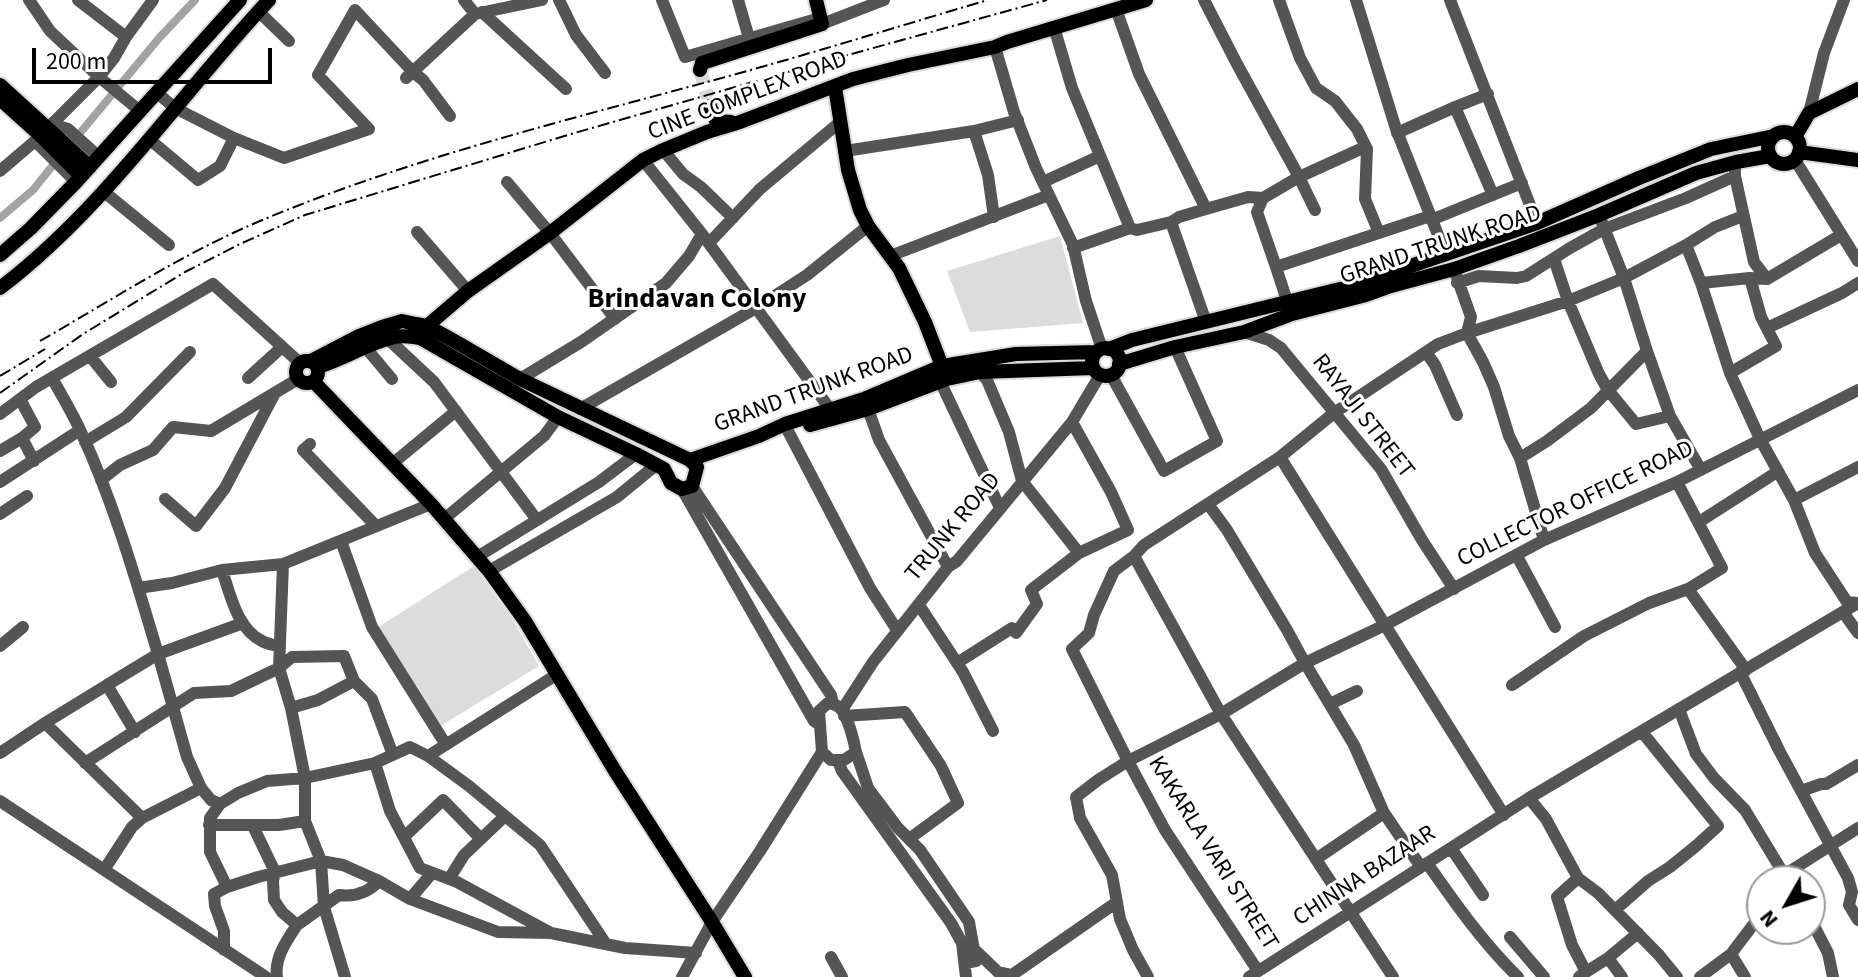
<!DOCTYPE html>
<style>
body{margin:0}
#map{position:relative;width:1858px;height:977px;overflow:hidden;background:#fff;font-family:"Source Sans 3",sans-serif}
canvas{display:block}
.north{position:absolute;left:1746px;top:865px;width:80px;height:80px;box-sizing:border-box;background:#fff;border:2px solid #999;border-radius:50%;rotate:231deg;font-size:22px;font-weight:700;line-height:32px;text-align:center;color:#000}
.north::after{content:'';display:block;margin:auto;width:28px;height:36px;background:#000;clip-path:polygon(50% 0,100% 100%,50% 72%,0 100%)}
.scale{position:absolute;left:32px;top:48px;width:240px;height:36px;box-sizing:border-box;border:4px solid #000;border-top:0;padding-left:10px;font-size:24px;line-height:28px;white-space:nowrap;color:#000;-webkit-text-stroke:6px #fff;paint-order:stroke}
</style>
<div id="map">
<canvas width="1858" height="977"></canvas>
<div class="north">N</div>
<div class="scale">200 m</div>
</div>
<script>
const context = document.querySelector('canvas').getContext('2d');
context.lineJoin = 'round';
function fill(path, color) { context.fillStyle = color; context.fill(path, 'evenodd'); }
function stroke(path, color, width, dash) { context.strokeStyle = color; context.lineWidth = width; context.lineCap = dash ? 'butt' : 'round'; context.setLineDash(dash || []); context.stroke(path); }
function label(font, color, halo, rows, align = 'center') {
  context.font = font + ' "Source Sans 3",sans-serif'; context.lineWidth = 6; context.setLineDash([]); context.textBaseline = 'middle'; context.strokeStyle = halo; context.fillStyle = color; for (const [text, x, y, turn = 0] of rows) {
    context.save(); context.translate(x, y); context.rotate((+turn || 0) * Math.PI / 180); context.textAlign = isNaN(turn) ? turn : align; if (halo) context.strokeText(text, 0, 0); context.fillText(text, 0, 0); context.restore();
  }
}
fill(new Path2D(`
 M1060 236 1083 323 970 332 947 271Z
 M474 566 513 620 539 666 434 730 369 633Z`), '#dcdcdc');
stroke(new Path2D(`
 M75 139 160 37 195 0
 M0 218 33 190 58 159`), '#a3a3a3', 8);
stroke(new Path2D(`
 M700 70 710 106`), '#d9d9d9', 14, [14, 7]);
const major = new Path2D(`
 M700 70 702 63 822 24 816 0
 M0 85 90 167
 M835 87 848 170 860 210 868 226 899 268 925 322 945 374
 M0 99 40 135 81 176
 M710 106 716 121 731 122
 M1768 148a16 16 0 1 1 32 0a16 16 0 1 1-32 0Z
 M1795 137 1809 113 1858 89
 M1799 152 1858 160
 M0 255 31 228 76 182 240 0
 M0 288C105 208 179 96 269 0
 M422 334 427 326 468 291 550 233 643 160 661 151 707 132 740 122 853 79 908 65 995 47 1007 42 1146 0
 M1092 362a14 14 0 1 1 28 0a14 14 0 1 1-28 0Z
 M1109 349 1132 340 1352 286 1537 223 1639 178 1711 149 1774 136
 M296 372a11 11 0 1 1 22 0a11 11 0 1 1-22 0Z
 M311 361 359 336 382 327 402 321 416 324 427 326 456 342 520 379 690 460 697 467 692 486 682 489 671 483 664 469 636 454 558 417 420 338C412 337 403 335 395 337 368 343 344 359 318 367
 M1119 364 1175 347 1244 332 1292 314 1366 295 1391 286 1454 269 1519 246 1599 215 1696 173 1736 162 1770 156
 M314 382 431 504 489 571 525 621 615 771 712 922 745 977
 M810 425 868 409 947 379 980 372 1093 368
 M690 460 759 436 785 424 864 399 942 366 1016 354 1096 352`);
stroke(major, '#dbdbdb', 18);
stroke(new Path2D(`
 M29 0 50 31 99 77 140 111
 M78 0 126 37
 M464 0 475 14
 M559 0 576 35 605 73
 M662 0 685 57 820 18
 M738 0 749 38
 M1204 0 1237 64 1299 177 1263 198 1257 212 1276 267
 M1279 0 1300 58 1316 88 1335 101 1357 129 1367 149 1365 199 1379 233
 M1356 0 1396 129 1446 255
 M1450 0 1537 223
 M1116 9 1139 74 1206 209 1248 197 1263 198
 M258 11 289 41
 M482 12 566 89
 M822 24 884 0
 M1054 27 1072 88 1130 228 1137 230 1171 222 1179 217 1206 209
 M995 47 1014 112 1036 168 1073 245 1086 301 1102 349
 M406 78 475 14 542 0
 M1455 107 1488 94
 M1809 113 1824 53 1844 0
 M52 124 68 129 99 157
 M974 131 988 175 994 217
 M1397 133 1455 107 1493 195
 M234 138 284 158 369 129 318 75 355 10 413 72 423 80 450 116
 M149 139 198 180 220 166 234 138 175 108 156 92
 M35 141 76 182
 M664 151 683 174 701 187 733 218
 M845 151 974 131 1018 120
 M643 160 702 234 830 409
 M1795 160 1858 261
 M1735 169V176L1754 262 1767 279
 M0 171 35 141 99 77 114 58 126 37 153 0
 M507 182 550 233 615 319
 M1043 182 1100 156
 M103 191 169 245
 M1315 210 1299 177 1365 147
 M1431 220 1522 183
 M1171 222 1206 322
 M417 232 468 291
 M709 243 760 189 840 122
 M1686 245 1715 227 1743 216
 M1073 248 1130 228
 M890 256 1049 195
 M1554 259 1568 301 1599 374 1608 390 1636 424 1670 416
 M1457 283 1479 276 1517 278 1526 276 1570 248 1604 229 1686 198 1735 176
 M1701 283 1750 278 1767 279 1841 235
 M1287 301 1276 267 1430 216
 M1767 328 1842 293 1858 283
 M1244 332 1269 340 1281 348 1381 469 1422 540 1454 589
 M388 339 434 382 537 520
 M366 348 392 379
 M1647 351 1670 416 1701 470
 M1426 352 1435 365 1457 415
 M90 356 111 382
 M980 372 987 380 1009 432 1022 481 1079 553 1128 530 1111 492 1072 422
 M1730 373 1776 346 1761 317 1750 278
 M1111 375 1164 471 1217 441 1175 347
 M52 378C62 396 73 414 81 432 114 503 136 580 158 654L107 685 135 732
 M248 378 282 347
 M520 379 581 342 666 283 689 256 702 234
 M940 381 1000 508
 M20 399 35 427 22 438 34 461
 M580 409 756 308 807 275 868 226
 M868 409 879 440 948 567
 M0 414 36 387 213 284 300 363
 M788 431 870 588 897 630
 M85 442 126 417 190 352
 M310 444 303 450 376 526
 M0 451 22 438
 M1520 458 1509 436 1494 387 1483 362 1467 333 1568 301 1624 278 1686 245 1701 283 1730 373 1760 439 1794 500 1815 553 1847 602 1858 603
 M392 464 456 411
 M101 480 120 465 153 450 173 427 211 431 298 379
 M0 482 80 430
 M1677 482 1722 568 1688 589 1746 670
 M692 486 831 695 833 704
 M682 489 814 721 820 725
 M165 499 196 526 225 488 275 393
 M1794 500 1858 467
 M1208 504 1227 530 1287 630 1305 663 1354 745 1384 813 1421 867
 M0 514 27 496
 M444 519 544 436 558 417
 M1699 522 1777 472
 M1544 540 1520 458 1547 441 1591 408 1647 351 1624 278 1599 215
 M341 541 372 627 446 745
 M1134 556 1144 545 1280 457
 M1517 556 1555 627
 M477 557 599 482 636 454
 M222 570C230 594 237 629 262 641 267 644 275 645 280 647
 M489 571 617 497 656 465
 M138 588 172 583 222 570 283 564
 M919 605 963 672 993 731
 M1843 612 1858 633
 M1016 633 1037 604 1031 590 1079 553
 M0 646 23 627
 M957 663 1012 628
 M1740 672 1780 752 1848 878 1852 892 1849 905 1858 920
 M1512 685 1584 636 1649 603 1688 589
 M828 703C833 704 836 704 840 708 848 716 854 741 856 752L844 760H831L822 752 819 711Z
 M1330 704 1357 691
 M291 708 318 700 354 681
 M1679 709 1696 754 1714 778 1745 810 1788 881
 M842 710 873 662 948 567 957 561 1072 422 1100 375
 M844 716 905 712 941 766 958 803 909 839
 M45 723 142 818
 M856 752 868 788 898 828 920 850 969 922 976 961 965 963
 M0 753 45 723 107 685
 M428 756 469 786 540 845 606 944
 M838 761 842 771 951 923 962 943 966 977
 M85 763 194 693 231 691 279 668 292 657 344 656 354 681 372 699 393 755
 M375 763 390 811 420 868 457 882 551 933 625 948 696 953
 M1801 791 1821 784H1826L1858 765
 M1529 798 1546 819 1578 878 1598 893 1659 955 1677 977
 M0 801 266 977
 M220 804 211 800 201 788 187 757 158 654 243 623
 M1504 815 1385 625 1544 540 1677 482 1858 390
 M209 825H279L305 821
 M253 826 275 872 273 881 274 900 282 912 297 925C287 940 274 958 277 977
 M404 837 443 800 481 839
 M1451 848 1483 895
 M1316 859 1384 813
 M1427 863C1455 903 1483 943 1518 977
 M104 870 132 827 142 818 201 788
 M1784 875 1858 828
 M1578 878 1557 897 1572 945 1586 972 1579 977
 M449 879 464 855 505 816
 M227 887 210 852V818L220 804 238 793 267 781 305 778 375 763 410 747 428 756 556 675
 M410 899 432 873
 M1615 910 1648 881 1670 867 1696 846 1718 826 1642 732
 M1810 918 1828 953 1833 977
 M297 925 339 895C355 897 368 893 379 881
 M1510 937 1544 977
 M974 949 998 972 1012 975 1117 902
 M224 950V931L215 906 214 894 227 887 258 877 321 861 343 865 379 881 410 899 498 932 551 933
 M1731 954 1762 913
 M831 957 842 977
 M1608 958 1638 933
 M1258 971 1165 830 1128 761 1072 649 1089 633 1094 615 1114 571 1134 556 1221 714 1393 977
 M1586 972 1608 958 1622 977
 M345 977 324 907 321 861 305 821V778L291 708 279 668 283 564 431 504
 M682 977 712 922 760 851 822 752
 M1148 977 1133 950 1120 919 1112 875 1080 818 1076 797 1098 780 1128 761 1221 714 1305 663 1385 625 1280 457 1334 413 1438 344 1467 333 1471 317 1454 269
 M1249 977 1529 798 1858 603
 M1700 977 1731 954 1745 977`), '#555', 12);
stroke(major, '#000', 14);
stroke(new Path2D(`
 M40 341C110 301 179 256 253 224 393 164 544 126 692 86 791 60 889 29 988 0
 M0 376 45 349
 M0 393 83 334 185 272 240 244 305 215 571 134 837 58 1047 0`), '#000', 2, [12, 4, 2, 4]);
label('24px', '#000', '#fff', [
 ["CINE COMPLEX ROAD",748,97,-21],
 ["GRAND TRUNK ROAD",1441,246,-18],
 ["GRAND TRUNK ROAD",814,391,-20],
 ["RAYAJI STREET",1362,417,52],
 ["COLLECTOR OFFICE ROAD",1576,505,-26],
 ["TRUNK ROAD",954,528,-50],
 ["KAKARLA VARI STREET",1212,854,58],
 ["CHINNA BAZAAR",1365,877,-33]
]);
label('bold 28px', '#000', '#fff', [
 ["Brindavan Colony",697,301]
]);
</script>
